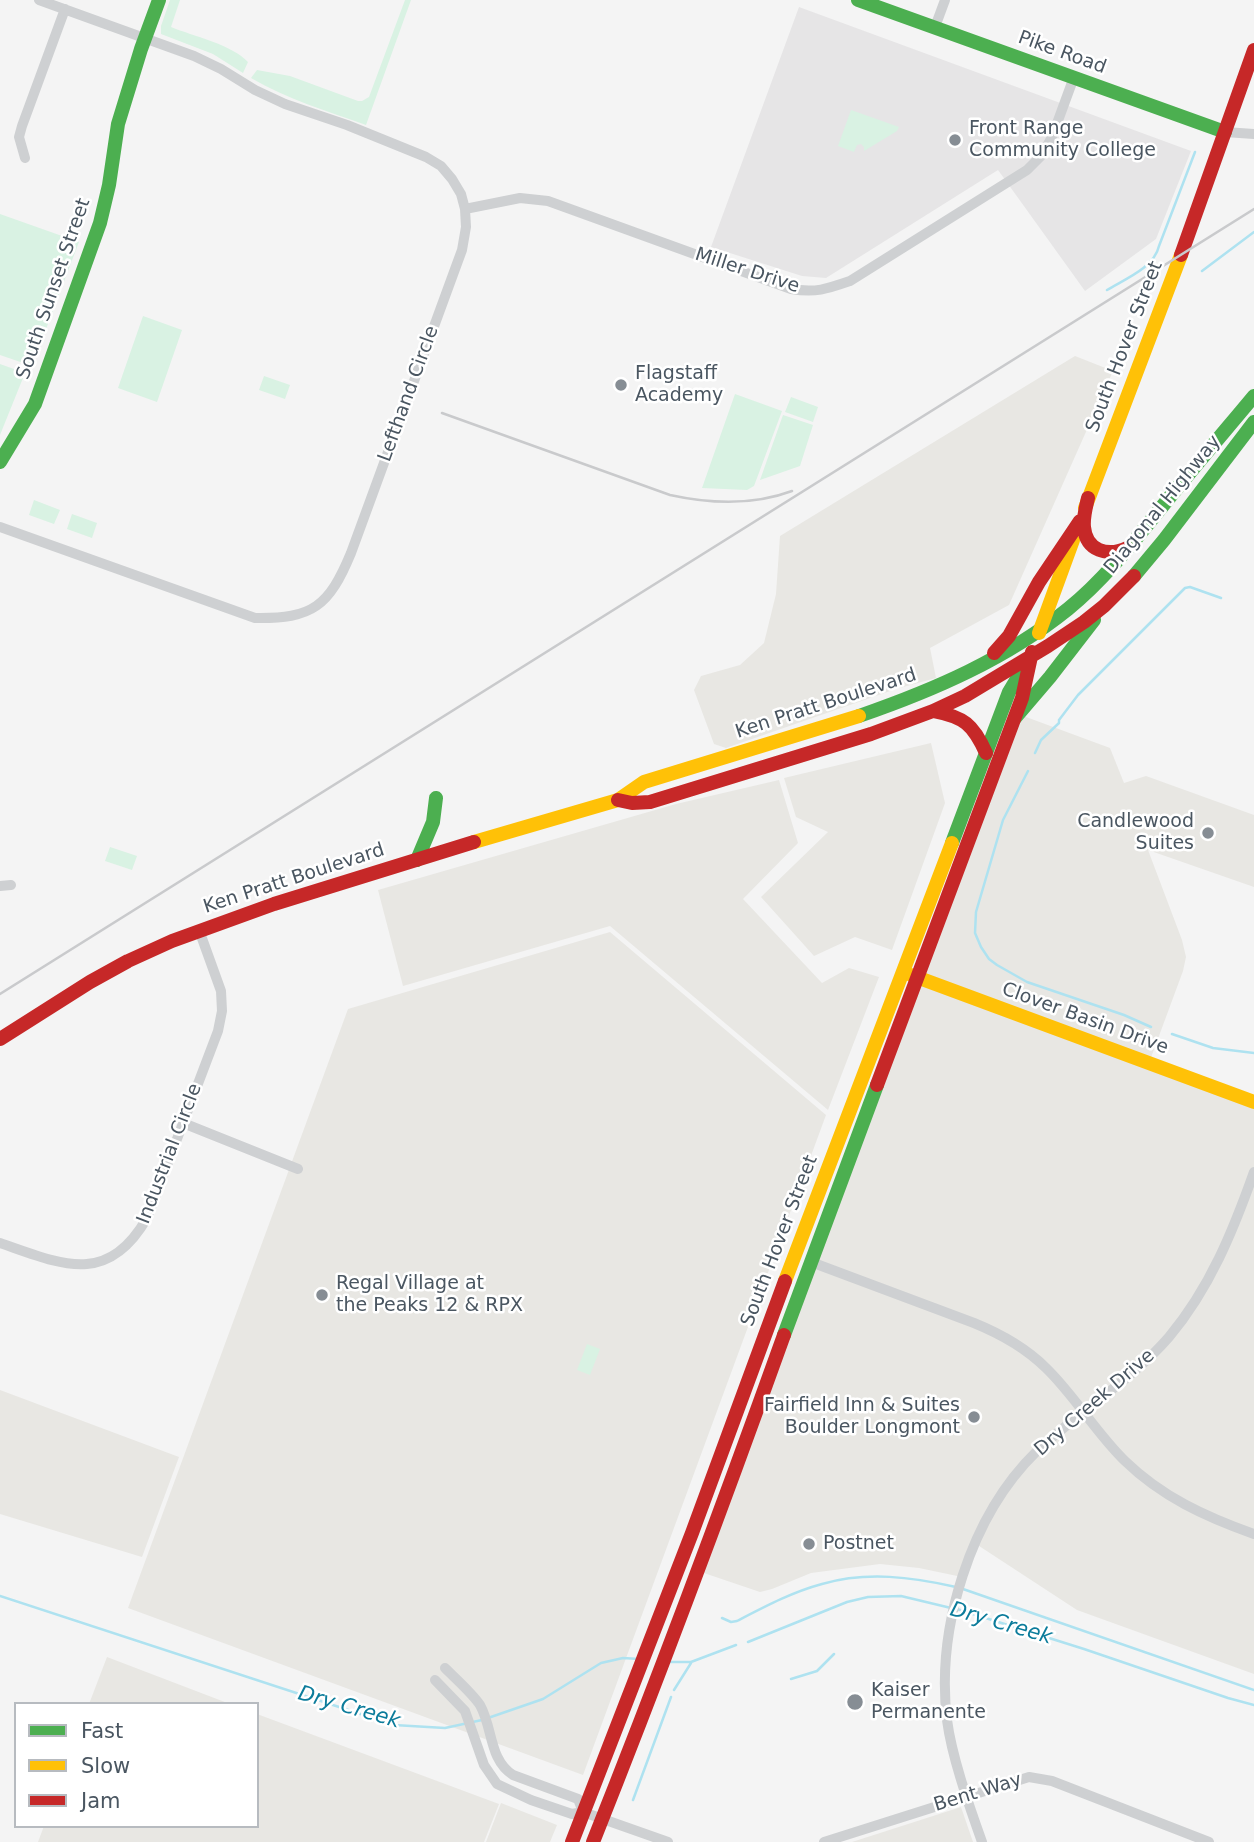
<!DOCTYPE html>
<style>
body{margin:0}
#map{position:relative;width:1254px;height:1842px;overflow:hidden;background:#f4f4f4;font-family:"DejaVu Sans",sans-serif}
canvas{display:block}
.legend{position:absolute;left:14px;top:1702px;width:245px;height:126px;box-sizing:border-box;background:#fff;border:2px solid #b7bbc0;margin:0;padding:9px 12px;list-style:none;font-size:21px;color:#4a5661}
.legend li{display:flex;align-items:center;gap:14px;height:35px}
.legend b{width:35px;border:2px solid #b7bbc0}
</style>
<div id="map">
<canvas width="1254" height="1842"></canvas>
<ul class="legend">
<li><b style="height:9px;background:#4caf50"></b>Fast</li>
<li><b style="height:9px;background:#ffc107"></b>Slow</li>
<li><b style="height:9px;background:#c62828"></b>Jam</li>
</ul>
</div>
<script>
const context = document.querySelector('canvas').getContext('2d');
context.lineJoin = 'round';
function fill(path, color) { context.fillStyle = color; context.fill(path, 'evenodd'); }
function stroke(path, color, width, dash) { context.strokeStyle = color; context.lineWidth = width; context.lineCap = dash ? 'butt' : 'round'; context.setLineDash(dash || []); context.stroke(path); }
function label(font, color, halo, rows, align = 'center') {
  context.font = font + ' "DejaVu Sans",sans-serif'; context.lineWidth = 5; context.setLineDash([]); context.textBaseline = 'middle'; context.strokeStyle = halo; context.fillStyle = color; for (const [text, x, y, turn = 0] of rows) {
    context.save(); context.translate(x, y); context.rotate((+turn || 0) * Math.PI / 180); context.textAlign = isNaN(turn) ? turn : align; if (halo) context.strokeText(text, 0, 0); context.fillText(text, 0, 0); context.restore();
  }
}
fill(new Path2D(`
 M1075 356 1113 371 1009 605 930 648 936 678 896 689 726 748 714 744 694 690 701 676 740 665 764 643 776 594 780 536Z
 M1018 714 1110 748 1124 783 1146 776 1254 815V887L1148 850 1182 940 1186 957 1183 971 1149 1063 918 977Z
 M931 743 945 803 892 950 855 937 814 956 761 897 828 832 796 817 784 778Z
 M779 780 798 843 743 899 822 983 849 968 879 977 828 1110 610 926 403 986 378 890 676 804Z
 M610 932 826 1115 583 1775 128 1608 348 1009Z
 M917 978 1254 1103V1674L1077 1610 976 1544 962 1577 919 1568 880 1564 811 1573 772 1589 760 1592 698 1571Z
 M0 1390 179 1457 142 1557 0 1514Z
 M107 1657 230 1704H89Z
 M257 1714 499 1804 484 1842H38L44 1826H257Z
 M501 1803 557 1825 550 1842H486Z
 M961 1807 973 1842H852Z`), '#e8e7e3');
fill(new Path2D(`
 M799 7 1191 151 1156 239 1085 291 998 170 826 278 802 276 711 247Z`), '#e6e5e6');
fill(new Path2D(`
 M170 0H180L171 27C193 36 233 45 248 62L243 73 213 54 161 34V26Z
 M405 0H411L366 125C327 111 287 99 251 78L257 70 290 76 358 101H362L369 97Z
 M851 110 899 127 897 131 864 151V147L861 144 857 145 854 152 838 146Z
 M0 214 79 242 32 366 0 355Z
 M143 316 182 330 157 402 118 388Z
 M0 364 25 373 0 435Z
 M264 376 290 385 285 399 259 390Z
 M735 394 782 411 754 486 747 490 702 488Z
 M791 397 818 407 813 422 785 412Z
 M783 415 813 425 800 466 760 480Z
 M34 500 60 510 54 524 29 515Z
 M72 514 97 523 92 538 67 529Z
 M110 847 137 856 132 870 105 861Z
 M587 1344 600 1349 590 1375 577 1370Z`), '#d9f2e3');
stroke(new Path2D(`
 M1202 271 1254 232
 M1107 290C1125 279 1154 268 1159 246L1195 152
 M1035 753 1041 740 1059 723V720L1078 695 1185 588 1190 587 1221 598
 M1028 771 1003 820 976 912 975 933 981 947 989 959 997 965 1027 982 1124 1015 1151 1027
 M1172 1034 1213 1048 1254 1053
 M963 1589 1254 1690
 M0 1596 394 1725 445 1728 482 1720
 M957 1609 1084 1649 1228 1698 1254 1705
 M722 1618 731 1622 737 1621C764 1607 792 1592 822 1584 867 1571 912 1577 956 1587
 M748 1642 847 1602 868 1597 901 1596 951 1608
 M670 1662H691L736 1645
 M791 1679 817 1671 834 1654
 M674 1690 691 1663
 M488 1718 543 1699 601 1663 623 1658 639 1659
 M633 1800 671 1697`), '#aee2f0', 2.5);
stroke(new Path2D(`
 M935 27 945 0
 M1225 132 1254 134
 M25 158 19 137 22 126 65 9
 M465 209 520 198 548 201 791 289C816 293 827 289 850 281L1027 170 1042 155 1052 137 1074 77
 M0 527 255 618C313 619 329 606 351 553L462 250 466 227 465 209 461 194 452 179 441 166 426 157 347 125 285 104 255 90 221 69 194 56 39 0
 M0 886 11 885
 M183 1123 298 1169
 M0 1243C61 1264 107 1287 147 1218L218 1031 222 1011 221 991 199 930
 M811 1262 974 1323C1001 1334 1025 1347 1046 1368 1075 1396 1096 1433 1125 1461 1162 1497 1206 1517 1254 1534
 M445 1668C455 1678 473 1694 480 1705 493 1728 489 1760 513 1775L578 1799 583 1812
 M435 1680 465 1711 484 1765 497 1784 531 1800 572 1814 583 1812 668 1842
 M824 1842 1029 1777 1052 1781 1209 1842
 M982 1842C969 1805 952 1758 947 1720 936 1628 970 1516 1037 1451 1079 1411 1131 1381 1169 1337 1210 1288 1233 1231 1254 1172`), '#ced0d2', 10);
stroke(new Path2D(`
 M858 0 1225 132
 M0 462 35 404 100 223 109 185 118 124 141 49 159 0
 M1134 576 1164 540 1254 422
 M859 716C934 690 1006 659 1068 609 1105 579 1135 540 1165 503 1194 467 1224 432 1254 396
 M1015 718 1050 677 1094 620
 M952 843 1009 692 1024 667
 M417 860 433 822 436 798
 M784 1335 877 1085`), '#4caf50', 14);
stroke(new Path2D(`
 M1085 508 1181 255
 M1039 633 1073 540
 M474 842 618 800 644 782 859 716
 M911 975 1254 1102
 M785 1281 952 843`), '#ffc107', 14);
stroke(new Path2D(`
 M1181 255 1254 50
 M1088 498C1086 507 1083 517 1084 527 1086 551 1108 557 1127 548
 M994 653 1009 636 1039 582 1080 521
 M933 711C964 717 973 724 986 753
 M618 800 632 803 650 802 871 734 933 711 965 696 1048 646 1084 622 1104 606 1134 576
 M0 1039 90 982 128 961 172 941 274 904 474 842
 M877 1085 1022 698 1032 652
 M572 1842 692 1533 785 1281
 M593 1842C660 1674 723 1505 784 1335`), '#c62828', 14);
stroke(new Path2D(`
 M442 413 670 495C711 504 752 506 792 491
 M0 994 1254 209`), '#c9cacc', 2.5);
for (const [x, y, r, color] of [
 [955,140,7,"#868d94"],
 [621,385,7,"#868d94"],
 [1208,833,7,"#868d94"],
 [322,1295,7,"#868d94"],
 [974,1417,7,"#868d94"],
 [809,1544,7,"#868d94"],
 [855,1702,9,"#868d94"]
]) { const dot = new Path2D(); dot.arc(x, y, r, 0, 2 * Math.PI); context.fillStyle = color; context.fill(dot); stroke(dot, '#fff', 2.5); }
label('19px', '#4a5661', '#fff', [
 ["Pike Road",1062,53,20],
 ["Miller Drive",747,271,18],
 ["South Sunset Street",54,289,-71],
 ["South Hover Street",1125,347,-69],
 ["Lefthand Circle",409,394,-70],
 ["Diagonal Highway",1163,505,-51],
 ["Ken Pratt Boulevard",826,704,-18],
 ["Ken Pratt Boulevard",294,879,-18],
 ["Clover Basin Drive",1085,1019,20],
 ["Industrial Circle",170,1154,-69],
 ["South Hover Street",780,1241,-69],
 ["Dry Creek Drive",1095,1403,-41],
 ["Bent Way",978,1793,-17]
]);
label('19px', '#4a5661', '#fff', [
 ["Front Range",969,129],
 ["Community College",969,151],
 ["Flagstaff",635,374],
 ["Academy",635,396],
 ["Candlewood",1194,822,"right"],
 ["Suites",1194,844,"right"],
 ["Regal Village at",336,1284],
 ["the Peaks 12 & RPX",336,1306],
 ["Fairfield Inn & Suites",960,1406,"right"],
 ["Boulder Longmont",960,1428,"right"],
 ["Postnet",823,1544],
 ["Kaiser",871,1691],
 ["Permanente",871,1713]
], 'left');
label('italic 21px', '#0c7c9b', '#fff', [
 ["Dry Creek",1001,1624,16],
 ["Dry Creek",349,1708,16]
]);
</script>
